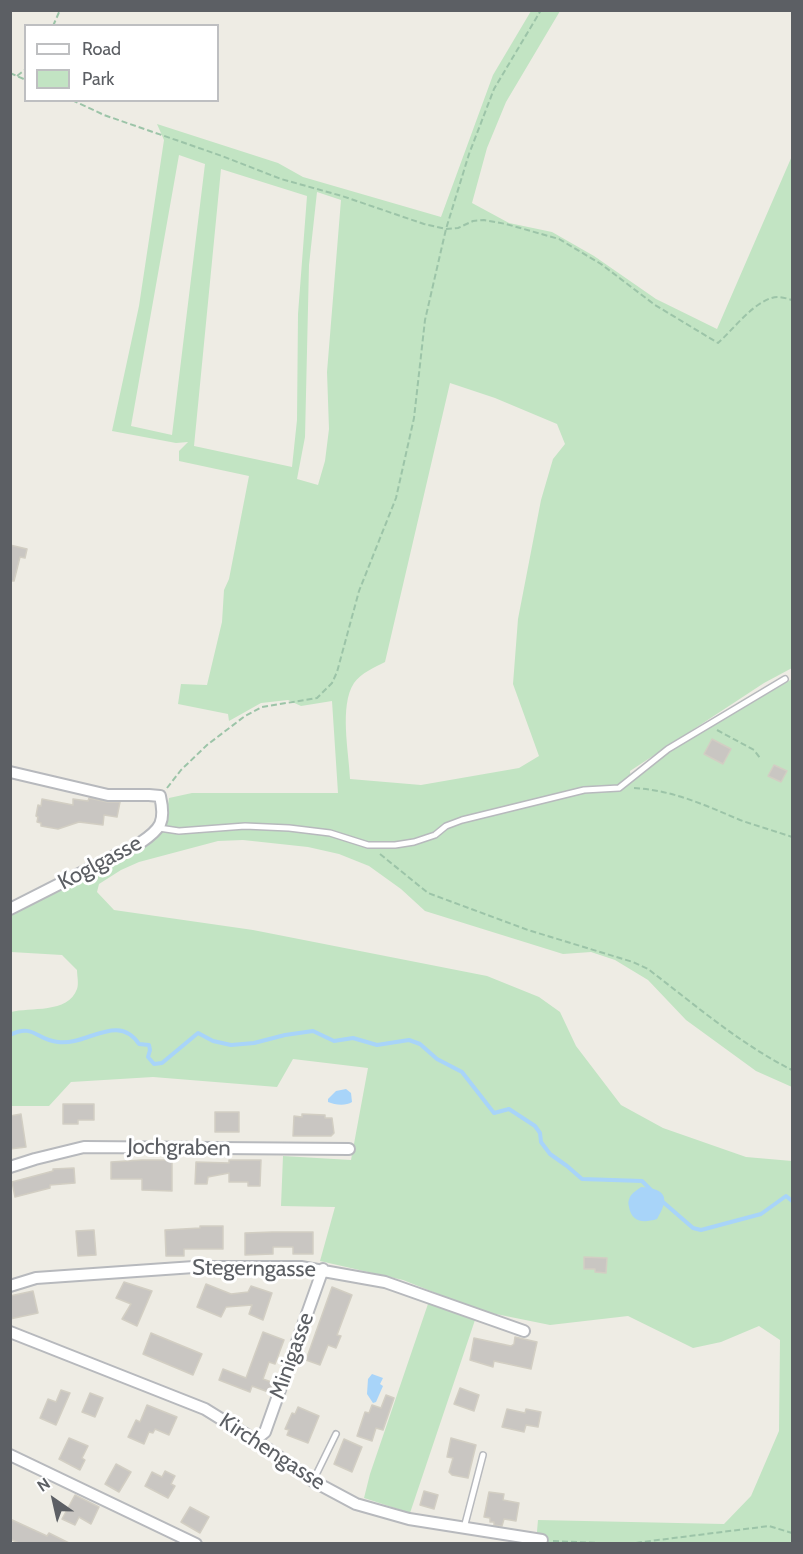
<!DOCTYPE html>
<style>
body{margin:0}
#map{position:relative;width:803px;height:1554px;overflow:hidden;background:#eeece4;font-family:Cabin,sans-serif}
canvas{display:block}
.frame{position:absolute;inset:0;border:12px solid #5c5f64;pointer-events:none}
.legend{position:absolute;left:24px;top:24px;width:195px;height:78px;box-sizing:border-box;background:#fff;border:2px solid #bebfc1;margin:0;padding:8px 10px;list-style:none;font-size:18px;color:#5c5f64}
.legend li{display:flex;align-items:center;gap:12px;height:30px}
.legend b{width:30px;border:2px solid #bebfc1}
.north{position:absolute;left:24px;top:1470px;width:60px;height:60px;-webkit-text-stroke:4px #fff;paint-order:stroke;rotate:326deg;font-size:16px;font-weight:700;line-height:24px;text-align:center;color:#5c5f64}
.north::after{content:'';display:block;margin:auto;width:21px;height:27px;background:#5c5f64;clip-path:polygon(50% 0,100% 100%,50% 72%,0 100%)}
</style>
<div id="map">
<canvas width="803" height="1554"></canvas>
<div class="frame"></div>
<ul class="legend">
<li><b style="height:8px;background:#fff"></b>Road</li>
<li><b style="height:16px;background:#c2e4c3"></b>Park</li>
</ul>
<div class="north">N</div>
</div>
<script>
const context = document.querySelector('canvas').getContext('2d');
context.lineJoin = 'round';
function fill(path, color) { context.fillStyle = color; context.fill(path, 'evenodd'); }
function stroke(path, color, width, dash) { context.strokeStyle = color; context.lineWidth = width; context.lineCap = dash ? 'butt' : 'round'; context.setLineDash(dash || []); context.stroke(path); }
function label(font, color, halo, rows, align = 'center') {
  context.font = font + ' Cabin,sans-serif'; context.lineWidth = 6; context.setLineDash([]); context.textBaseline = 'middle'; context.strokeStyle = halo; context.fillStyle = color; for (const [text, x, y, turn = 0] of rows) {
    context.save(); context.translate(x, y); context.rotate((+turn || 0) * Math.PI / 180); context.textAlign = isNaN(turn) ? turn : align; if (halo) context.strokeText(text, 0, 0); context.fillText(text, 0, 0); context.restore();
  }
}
fill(new Path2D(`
 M531 11H560L506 102 487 148 472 203 509 223 552 232 594 256 656 299 717 329 792 156V668L764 683 630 771 631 782 668 752 792 679V1087L756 1071 686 1020 648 980 615 960 591 952 563 954 425 911 401 889 369 866 339 854 308 847 243 840 218 841 139 862 121 870 99 884 97 892 114 910 253 930 487 976 539 997 560 1012 576 1046 621 1105 663 1128 746 1157 792 1161V1543H536L538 1520 724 1524 751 1496 779 1431 780 1340 759 1326 721 1342 693 1348 628 1316 550 1325 481 1311 403 1280 320 1261 335 1207 281 1206 283 1156 351 1160 368 1068 293 1059 277 1087 153 1077 71 1082 49 1106H11V1012C30 1007 68 1014 77 989 79 984 77 975 77 970L62 955 11 952V913L152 839 166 818 169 798 192 793H338L332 701 301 706 288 700 261 703 229 721 228 714 178 704 181 684 207 685 222 622 224 590 229 579 249 476 179 461V451L188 442 176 443 112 431 139 306 164 140 157 124 278 163 303 177 441 217 493 75ZM179 155 205 164 172 435 131 426ZM221 169 307 196 298 314 297 420 292 467 194 446ZM317 192 341 200 327 372 329 429 325 461 318 485 297 479 305 437 309 265ZM450 383 495 398 557 424 565 444 553 459 541 500 518 619 513 684 539 756 519 768 421 785 350 779C349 752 339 706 354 683 361 673 375 667 385 662Z
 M429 1301 475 1320 410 1513 364 1498 370 1474Z`), '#c2e4c3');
fill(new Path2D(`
 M346 1089 351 1093 352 1102C346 1106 335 1105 328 1102V1099L336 1091Z
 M641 1187C668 1189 669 1199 657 1219 644 1223 632 1223 629 1207 628 1203 628 1201 630 1197 632 1193 637 1190 641 1187Z
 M372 1374 383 1378 380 1384 383 1386 376 1402 373 1403 367 1394 368 1379Z`), '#a8d4f9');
stroke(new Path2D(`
 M10 1035C34 1023 36 1040 58 1042 87 1046 118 1012 139 1044L149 1045 150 1050 148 1057 154 1064 162 1063 198 1033 213 1041 231 1045 254 1043 285 1035 313 1031 334 1041 353 1038 377 1045 409 1040 420 1044 437 1059 462 1072 494 1113 509 1109 535 1126 540 1133 541 1142 550 1154 567 1166 582 1179 642 1181 651 1190
 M663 1202 693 1228 701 1230 761 1214 786 1196 792 1201`), '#a8d4f9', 4);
const building = new Path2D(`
 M10 545 27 549 25 558 20 557 14 581H10Z
 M712 739 731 749 723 764 704 754Z
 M774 765 787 771 781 782 768 776Z
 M89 798 107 802H120L117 817 104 815 103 825 79 822 58 829 41 826V823L37 822 38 817 36 816 38 805 41 806 42 799 73 805V799L88 801Z
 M63 1104H94V1120H78V1124H63Z
 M215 1112H239V1132H215Z
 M21 1114 26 1147 10 1149V1116Z
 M302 1114 325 1115V1118H332L334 1133 331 1136H293L294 1116 302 1117Z
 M142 1160H172V1191L142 1190V1179H111V1162Z
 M229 1160H261L260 1186H248V1182H229V1173L208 1177 207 1184H195L196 1162 229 1163Z
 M74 1168 75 1183 50 1185V1188L15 1197 12 1182 53 1171V1169Z
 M200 1226H223V1249H184V1256H166L165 1230 200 1228Z
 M94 1230 96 1255 78 1256 76 1231Z
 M273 1232H313V1254H293V1247H273V1254L245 1255V1233Z
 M584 1257 607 1258 606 1273 595 1272V1269H584Z
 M124 1282 152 1291 137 1326 122 1319 131 1304 116 1298Z
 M206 1284 231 1294 248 1292 251 1286 272 1293 263 1320 249 1314 252 1305 226 1307 221 1317 197 1307Z
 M332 1287 352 1295 337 1335 341 1336 336 1348 328 1345 320 1365 306 1360Z
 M33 1291 38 1313 10 1319V1296Z
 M263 1332 284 1340 275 1364 269 1362 263 1379 274 1383 271 1393 252 1386 250 1392 219 1380 223 1369 246 1378Z
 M151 1333 202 1354 193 1375 143 1354Z
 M515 1337 537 1342 531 1369 494 1361 493 1367 470 1360 474 1338 511 1346 514 1344Z
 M460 1388 479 1395 474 1411 454 1404Z
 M61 1390 70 1393 56 1425 40 1418 48 1399 56 1402Z
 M90 1393 103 1398 95 1417 82 1412Z
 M386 1395 394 1398 383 1430 376 1428 372 1441 357 1436 365 1412 369 1413 372 1405 381 1408Z
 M147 1405 177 1417 169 1435 155 1429 153 1433 149 1432 144 1444 128 1437 136 1420 140 1422Z
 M298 1407 319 1416 308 1443 287 1435 289 1430 285 1429 292 1413 295 1414Z
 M507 1409 525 1413 526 1409 541 1412 538 1427 526 1425 524 1432 502 1427Z
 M69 1438 88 1446 82 1458 85 1460 80 1470 59 1459Z
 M451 1438 476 1445 468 1478 452 1475 449 1472 453 1458 447 1457Z
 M344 1439 362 1447 352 1472 334 1464Z
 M116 1464 131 1472 119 1492 105 1484Z
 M165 1471 175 1476 171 1484 175 1486 168 1498 145 1486 152 1472 162 1477Z
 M424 1491 438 1495 434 1509 420 1505Z
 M489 1492 504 1494 503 1500 519 1503 516 1521 504 1519 502 1526H500L494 1525V1522H490V1518L484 1517Z
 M75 1495 99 1507 91 1524 79 1517 75 1525 62 1519Z
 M190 1507 209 1517 200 1533 181 1522Z
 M10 1519 47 1536 49 1533 71 1544H21L10 1539Z`);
fill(building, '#c9c6c2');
stroke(building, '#d2cec3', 1.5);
const lane = new Path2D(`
 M159 828 179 831 245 826 289 828 330 833 368 845H395L414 842 435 835 446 826 462 820 584 790 619 788 668 749 785 679
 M313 1481 336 1434
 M464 1528 483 1455`);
const street = new Path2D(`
 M10 772 108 795H149L160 796C166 822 161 829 140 843L10 909
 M10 1167 35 1159 84 1147 349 1149
 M10 1286 36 1278 194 1267H301L385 1282 524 1331
 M10 1332 205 1409 255 1440 313 1481 356 1504 409 1519 542 1540
 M255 1440 265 1432 323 1269
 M10 1455 196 1544`);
stroke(lane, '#b7b9bd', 8);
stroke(street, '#b7b9bd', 14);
stroke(new Path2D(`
 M53 26 60 10
 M10 73 26 80
 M17 76 26 69
 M72 100 104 115 222 156 281 179 342 196 424 224 446 229 458 228 473 221 484 220 506 224 559 239 601 264 655 305 718 343C733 330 757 297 778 297 783 297 788 299 792 300
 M717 730 754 750 760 758
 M167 788 181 770 207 745 245 716 262 707 317 698 332 683 337 672 359 591 396 498 414 418 425 320 446 229 469 154 494 89 541 10
 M634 788C672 790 705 805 740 820 757 826 775 831 792 837
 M380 854 428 893 528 930 633 962 648 969C694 1004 740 1044 792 1070
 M553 1541 624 1544
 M627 1544 769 1526 792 1533`), '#9cc4a8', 2, [6, 3]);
stroke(lane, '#fff', 5);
stroke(street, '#fff', 10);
label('22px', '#5c5f64', '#fff', [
 ["Koglgasse",100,863,-28],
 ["Jochgraben",179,1148,1],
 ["Stegerngasse",254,1269,1],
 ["Minigasse",292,1356,-70],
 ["Kirchengasse",272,1452,33]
]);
</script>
